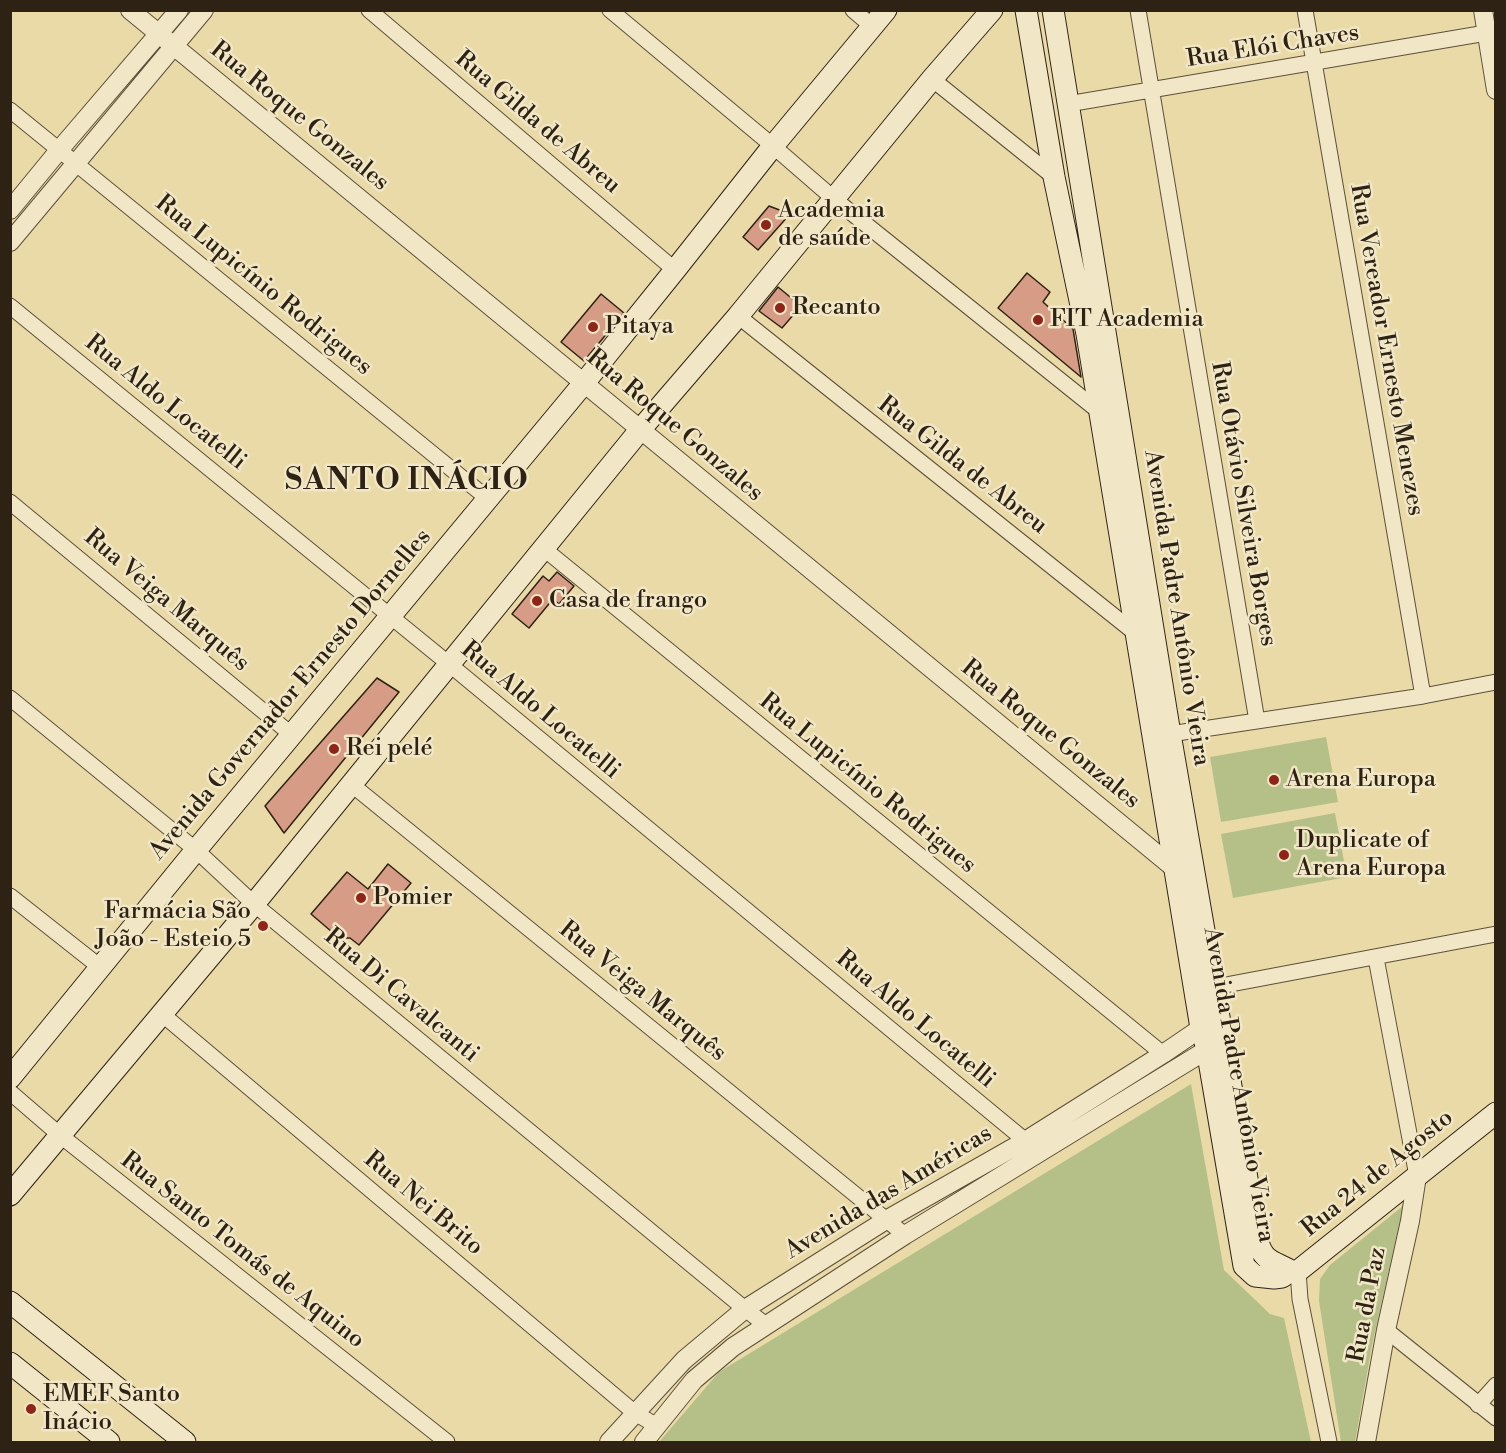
<!DOCTYPE html>
<meta charset="utf-8">
<style>
body{margin:0}
#map{position:relative;width:1506px;height:1453px;overflow:hidden;background:#e9daa8;font-family:"Libre Bodoni",serif}
canvas{display:block}
.frame{position:absolute;inset:0;border:12px solid #2e2215;pointer-events:none}
</style>
<div id="map">
<canvas width="1506" height="1453"></canvas>
<div class="frame"></div>
</div>
<script>
const context = document.querySelector('canvas').getContext('2d');
context.lineJoin = 'round';
function fill(path, color) { context.fillStyle = color; context.fill(path, 'evenodd'); }
function stroke(path, color, width, dash) { context.strokeStyle = color; context.lineWidth = width; context.lineCap = dash ? 'butt' : 'round'; context.setLineDash(dash || []); context.stroke(path); }
function label(font, color, halo, rows, align = 'center') {
  context.font = font + ' "Libre Bodoni",serif'; context.lineWidth = 5; context.setLineDash([]); context.textBaseline = 'middle'; context.strokeStyle = halo; context.fillStyle = color; for (const [text, x, y, turn = 0] of rows) {
    context.save(); context.translate(x, y); context.rotate((+turn || 0) * Math.PI / 180); context.textAlign = isNaN(turn) ? turn : align; if (halo) context.strokeText(text, 0, 0); context.fillText(text, 0, 0); context.restore();
  }
}
fill(new Path2D(`
 M1326 737 1338 802 1221 822 1210 757Z
 M1335 813 1347 877 1233 898 1221 834Z
 M1191 1084 1224 1270 1270 1314 1284 1318 1311 1442H659L719 1372Z
 M1409 1201 1402 1212 1372 1345 1355 1442H1341L1319 1301 1320 1279 1330 1265Z`), '#b5c088');
const building = new Path2D(`
 M769 206 790 214 758 250 743 237Z
 M1027 273 1050 292 1043 302 1073 329 1081 377 998 308Z
 M778 287 801 306 782 328 759 311Z
 M601 294 624 313 584 361 561 342Z
 M557 572 574 586 559 604 553 599 529 628 512 614 543 576 549 581Z
 M377 678 399 692 284 833 265 806Z
 M388 864 411 883 359 945 350 938H339L311 914 347 872 368 889Z`);
fill(building, '#d79c85');
stroke(building, '#2e2215', 1.5);
const minor = new Path2D(`
 M369 10 675 270
 M610 10 773 146 833 198 1101 413
 M853 10 873 27
 M1138 10 1257 721
 M1305 10 1423 696
 M932 79 1054 177
 M1068 104 1486 33
 M10 110 487 498
 M10 306 449 664 1033 1147
 M738 316 1139 636
 M10 502 292 735
 M543 548 1163 1054
 M10 698 196 850 254 904 745 1309 766 1325
 M1161 737 1170 734 1423 696 1496 682
 M351 784 905 1235
 M10 896 100 967
 M1376 958 1417 1176
 M1205 993 1215 987 1496 934
 M162 1014 635 1413 657 1426
 M10 1092 61 1136 447 1442
 M1298 1271 1300 1299 1329 1442
 M1386 1330 1496 1418
 M1478 1405 1496 1385`);
const tertiary = new Path2D(`
 M130 10 1174 868 1183 867
 M1483 10 1496 90
 M10 210 60 149 179 10
 M10 242 204 10
 M609 1442 684 1360 745 1309 886 1220 1025 1141 1163 1054 1210 1022
 M644 1442 694 1380 733 1347 905 1235 1218 1043
 M1366 1442 1386 1330 1410 1221 1417 1176`);
const secondary = new Path2D(`
 M1026 10 1054 177 1087 334 1196 998 1201 1028 1207 1049 1244 1266 1255 1276 1274 1278 1282 1277 1291 1271H1298L1496 1113
 M1053 10 1170 734 1258 1242C1264 1263 1275 1261 1291 1271
 M10 1078 196 850 584 383 675 270 773 146 886 10
 M10 1195 254 904 640 430 738 316 932 79 992 10
 M10 1302 185 1442
 M10 1363 109 1442`);
stroke(minor, '#5d503a', 17);
stroke(tertiary, '#5d503a', 20);
stroke(secondary, '#2e2215', 23);
stroke(minor, '#f1e7c6', 15);
stroke(tertiary, '#f1e7c6', 18);
stroke(secondary, '#f1e7c6', 21);
for (const [x, y, r, color] of [
 [766,225,6,"#8f2418"],
 [780,308,6,"#8f2418"],
 [1038,320,6,"#8f2418"],
 [593,327,6,"#8f2418"],
 [537,601,6,"#8f2418"],
 [334,749,6,"#8f2418"],
 [1274,780,6,"#8f2418"],
 [1284,855,6,"#8f2418"],
 [361,898,6,"#8f2418"],
 [263,926,6,"#8f2418"],
 [31,1409,6,"#8f2418"]
]) { const dot = new Path2D(); dot.arc(x, y, r, 0, 2 * Math.PI); context.fillStyle = color; context.fill(dot); stroke(dot, '#f1e7c6', 2); }
label('24px', '#2e2215', '#f1e7c6', [
 ["Rua Elói Chaves",1273,47,-9],
 ["Rua Roque Gonzales",299,117,39],
 ["Rua Gilda de Abreu",537,123,40],
 ["Rua Lupicínio Rodrigues",263,286,39],
 ["Rua Vereador Ernesto Menezes",1386,350,80],
 ["Rua Aldo Locatelli",165,403,39],
 ["Rua Roque Gonzales",674,426,40],
 ["Rua Gilda de Abreu",962,466,38],
 ["Rua Otávio Silveira Borges",1243,504,80],
 ["Rua Veiga Marquês",166,601,40],
 ["Avenida Padre Antônio Vieira",1176,608,81],
 ["Avenida Governador Ernesto Dornelles",291,695,-50],
 ["Rua Aldo Locatelli",540,711,40],
 ["Rua Roque Gonzales",1050,735,39],
 ["Rua Lupicínio Rodrigues",867,784,39],
 ["Rua Veiga Marquês",642,992,39],
 ["Rua Di Cavalcanti",401,996,40],
 ["Rua Aldo Locatelli",915,1020,40],
 ["Avenida Padre Antônio Vieira",1238,1085,80],
 ["Rua 24 de Agosto",1378,1174,-39],
 ["Avenida das Américas",889,1193,-31],
 ["Rua Nei Brito",423,1204,40],
 ["Rua Santo Tomás de Aquino",242,1251,38],
 ["Rua da Paz",1368,1305,-79]
]);
label('24px', '#2e2215', '#f1e7c6', [
 ["Academia",778,211],
 ["de saúde",778,239],
 ["Recanto",792,308],
 ["FIT Academia",1050,320],
 ["Pitaya",605,327],
 ["Casa de frango",549,601],
 ["Rei pelé",346,749],
 ["Arena Europa",1286,780],
 ["Duplicate of",1296,841],
 ["Arena Europa",1296,869],
 ["Pomier",373,898],
 ["Farmácia São",251,912,"right"],
 ["João - Esteio 5",251,940,"right"],
 ["EMEF Santo",43,1395],
 ["Inácio",43,1423]
], 'left');
context.letterSpacing = '1.5px';
label('bold 30px', '#2e2215', '#f1e7c6', [
 ["SANTO INÁCIO",407,482]
]);
context.letterSpacing = '0px';
</script>
